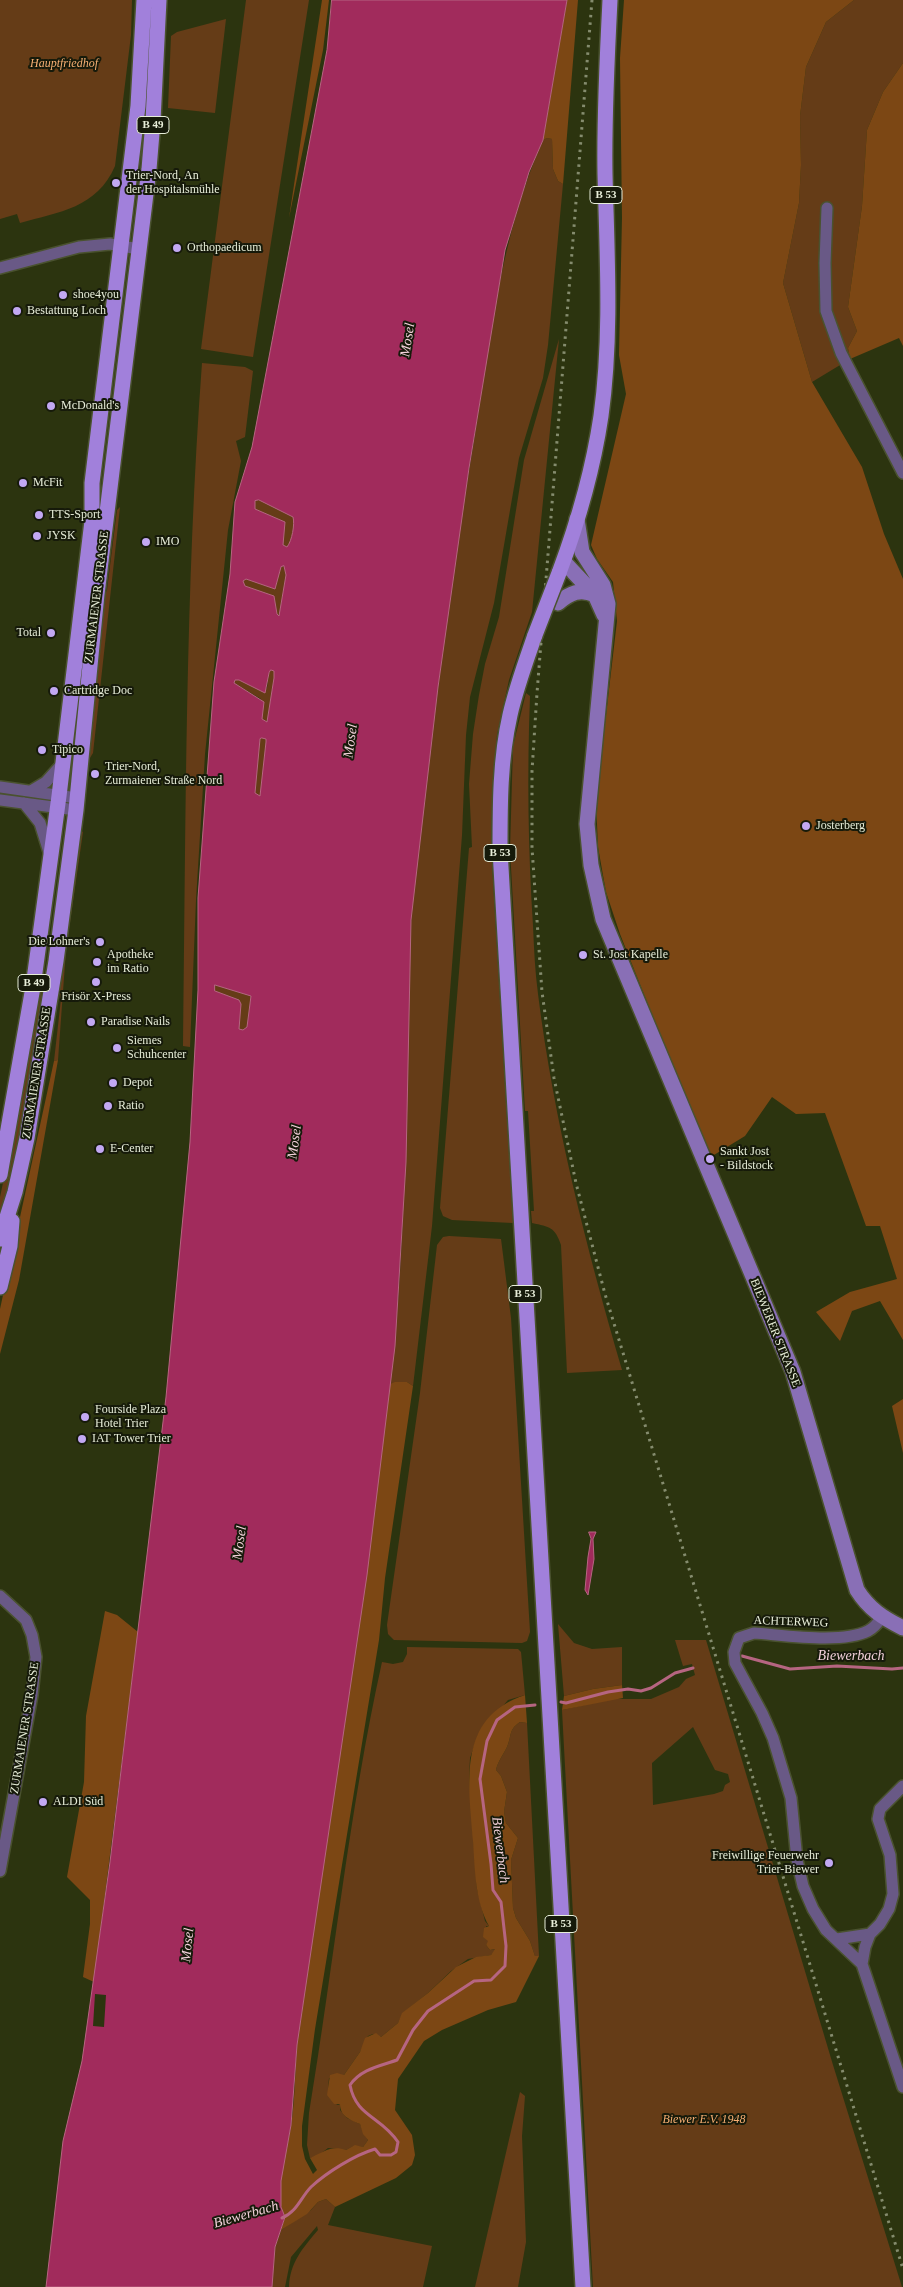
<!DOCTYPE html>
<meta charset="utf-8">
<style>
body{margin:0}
canvas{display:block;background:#2c340f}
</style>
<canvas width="903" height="2287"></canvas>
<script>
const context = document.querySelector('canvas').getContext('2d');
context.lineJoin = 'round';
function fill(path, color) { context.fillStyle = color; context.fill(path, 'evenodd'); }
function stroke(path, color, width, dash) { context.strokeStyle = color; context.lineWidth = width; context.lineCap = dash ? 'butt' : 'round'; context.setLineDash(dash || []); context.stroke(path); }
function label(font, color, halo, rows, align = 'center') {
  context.font = font + ' Georgia,serif'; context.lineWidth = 4; context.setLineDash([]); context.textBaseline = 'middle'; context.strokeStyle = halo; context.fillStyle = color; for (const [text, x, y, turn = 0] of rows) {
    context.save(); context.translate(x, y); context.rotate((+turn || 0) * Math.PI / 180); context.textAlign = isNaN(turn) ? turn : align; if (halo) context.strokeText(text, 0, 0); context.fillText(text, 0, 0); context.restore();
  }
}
fill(new Path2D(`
 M0 0H132L131 35 115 166C97 208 59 212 20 223L17 214 0 219Z
 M246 0H309L253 357 201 349Z
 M854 0H903V63L883 92 867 130 862 206 848 307 857 331 848 348 850 359 812 382 783 283 799 203 801 165 800 116 806 67 826 22Z
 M226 19 215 113 168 108 171 36 177 32Z
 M547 138 552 139 553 169 558 181 563 184 548 345 543 378 519 458 494 603 470 697 466 735 462 835 432 1226 413 1386 407 1382 390 1384C409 1231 404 1077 411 923 413 875 422 827 427 779 440 666 455 553 474 441 490 339 501 235 543 140Z
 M559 339 532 612 509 680 497 735 493 781 491 846 513 1223 452 1220 443 1216 440 1208 469 848 472 847 469 784 473 734 479 695 485 664 499 617 524 460Z
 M202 363 245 367 253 371 245 437 236 441 241 461 228 530 205 754 196 900 190 1047 183 1046C186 818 185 591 202 363Z
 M259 500 293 517C295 524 292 541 288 547L283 545 285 522 255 509V501Z
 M120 507 93 753 88 761 101 604 107 590 117 510Z
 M284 566 286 575 279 616 277 614 274 596 245 586 243 581 246 579 275 589 281 567Z
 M271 670 274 671V678L267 722 262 719 261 699 234 683 235 680H239L261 691 267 688 269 673Z
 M526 693 530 696C527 773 528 849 533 926 534 949 535 972 538 994 554 1122 586 1246 622 1370L567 1373 561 1245C555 1227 550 1227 532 1223L531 1211H534L528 1111H525L510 850 513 746Z
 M262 737 266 739V742L262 793 260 796H257L255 793 260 739Z
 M59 826 63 827 42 985 41 1023 21 1142 0 1222V1197L25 1080Z
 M78 829 83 832 66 950 58 1060 54 1061 61 999 58 982Z
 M215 985 251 996 247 1027 243 1030 239 1029 241 1004 239 1000 215 991Z
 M449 1236 501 1239 511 1318 530 1632 527 1641 522 1643 394 1640 388 1634 387 1625 420 1393 437 1245 443 1237Z
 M558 1624 574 1643 592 1649 622 1647V1685L593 1689 564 1696Z
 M675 1640H706L833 2065 902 2287H593L562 1710 612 1699H651L679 1687 686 1679 695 1675 692 1664 683 1666ZM693 1727 715 1770 728 1774 730 1782 725 1785 723 1791 714 1794 653 1805 652 1763Z
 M407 1647 518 1649 521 1652 525 1695 508 1700 478 1735 470 1758 469 1778 477 1889 485 1921 489 1926H486L489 1941 486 1945 490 1950 496 1949 491 1955 468 1959 451 1971 428 1993 403 2013 398 2023 381 2037 373 2034 368 2036 360 2052 344 2075 329 2078C328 2088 327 2100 338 2105L340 2104V2110L347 2118 360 2124 364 2134 368 2140 363 2147 354 2146 346 2150 328 2148 319 2155 310 2158 307 2145 309 2113C334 1963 349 1811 382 1662L393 1664 403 1662 407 1654Z
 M520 1722 527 1723 539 1956H535L530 1941 516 1918 513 1908 511 1860 518 1838 506 1823 504 1812 507 1792 501 1776 496 1770C498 1761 503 1755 507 1747 512 1736 508 1730 520 1722Z
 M520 2092 525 2096 522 2136 526 2242 518 2287H475Z
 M326 2199 335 2207 328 2225 432 2246 423 2287H289C290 2262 303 2248 318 2230L317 2226 291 2257 285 2287H272L275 2247 281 2230 311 2210 318 2202Z`), '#653c17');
fill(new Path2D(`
 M322 0H329L323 50 289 218Z
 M567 0H578L563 184 558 181 553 169 552 139 547 138 543 140Z
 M624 0H854L826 22 806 67 800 116 801 165 799 203 783 283 812 382 862 467 884 534 903 579V1340L880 1301 852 1311 840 1341 816 1312 850 1292 897 1279 880 1226H866L825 1113 796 1114 772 1097 745 1136 709 1158 620 934 606 892 598 847 596 801 617 621 613 582 597 559 591 545 626 394 619 355 622 218 620 58Z
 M903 63V346L899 338 850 359 848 348 857 331 848 307 862 206 867 130 883 92Z
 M58 1060 19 1280 0 1354V1309L54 1061Z
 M395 1382H407L413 1386 385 1578 379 1640 315 2029 302 2126V2146L305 2159 313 2174 317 2170 310 2158C323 2152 332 2145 346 2150L355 2145 363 2147 368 2140 363 2134 360 2124C350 2120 340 2116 340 2104H334L327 2095 330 2075 337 2073 344 2075 360 2052 365 2038 376 2033 381 2037 398 2023 402 2013 428 1993 456 1967 476 1957 491 1955 495 1949 490 1950 486 1945 488 1941 483 1937 484 1928 489 1926C475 1901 475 1870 473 1841 469 1783 456 1718 525 1695L527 1723 520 1722C508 1730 512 1736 507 1747 503 1755 498 1761 496 1770L501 1776 507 1792 504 1812 506 1823 518 1838 511 1860 513 1908 516 1918 530 1941 535 1956H539L516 2002 488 2010 442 2030 424 2041 398 2079 395 2110 412 2135 415 2155 412 2165 396 2178 335 2207 326 2199 318 2202 307 2214 281 2230 285 2217C272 2190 287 2154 291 2126 295 2100 295 2072 297 2045L390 1384Z
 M903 1399V1453L892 1406Z
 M105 1611 117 1615 138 1632 94 1982 83 1977 90 1924V1900L67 1877 84 1782 86 1716Z
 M622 1685 623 1698 562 1710 564 1696 593 1689Z`), '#7c4714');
const water = new Path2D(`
 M332 0H567L543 140 529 172 505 250 469 468 438 687 411 920 406 1162 395 1346 367 1575 297 2045 291 2125 281 2181V2207L285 2217 275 2247 272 2287H46L63 2141 82 2061 110 1862 166 1397 190 1142 198 990V898L214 682 230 574 235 502 252 447 327 50ZM259 500 293 517C295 524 292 541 287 547L283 545 285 522 255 509V501ZM284 566 286 575 279 616 277 614 274 596 245 586 243 581 246 579 275 589 281 567ZM271 670 274 671V678L267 722 262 719 264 702 234 683 235 680H239L265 693 269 673ZM262 738 266 739V742L260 796 255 793 260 739ZM215 985 251 996 247 1027 243 1030 239 1029 241 1004 239 1000 215 991Z
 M589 1532H596L593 1539 594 1559 588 1595 585 1590 588 1557 591 1539Z`);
fill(water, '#a12b5c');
stroke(water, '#b66581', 1);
fill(new Path2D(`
 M95 1994 106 1995 104 2027 93 2026Z`), '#2c340f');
stroke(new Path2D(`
 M742 1656 790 1669 837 1666 892 1669 903 1668
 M561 1702 566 1703 608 1692 628 1689 641 1691 651 1688 675 1673 693 1668
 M282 2218C297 2212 301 2197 311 2187 327 2172 355 2155 375 2149L380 2155H391L396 2152 398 2142C381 2116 356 2117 350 2085 361 2069 380 2066 397 2060L413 2030 428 2011 474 1981 491 1980 505 1966 506 1946 501 1902 493 1890 491 1864 480 1779 487 1741 497 1720 515 1707 535 1705`), '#b66581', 3);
const street = new Path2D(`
 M827 208 825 263 826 311 841 353 903 473
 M0 268 79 247 110 244 139 249
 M0 787 77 798
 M31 791 46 782 63 763
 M0 800 76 810
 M24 803 40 823 49 852
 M0 1596 26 1620 32 1635 36 1657 32 1695 0 1871
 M882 1617C878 1623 874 1628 868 1631 842 1644 784 1635 754 1633L739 1638 734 1652 735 1663 762 1713 773 1738 791 1798 797 1860 803 1886 813 1909 826 1930 862 1964 903 2087
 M837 1939 870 1934
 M862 1964 865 1947 870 1934 880 1924 889 1909 893 1894 890 1855 878 1819 880 1809 903 1786`);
const secondary = new Path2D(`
 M577 519 582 552 603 585 608 604 587 824 591 865 603 919 793 1372 857 1590C869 1609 883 1618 903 1628
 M564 562 595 595 604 615
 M558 603C570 593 580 588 595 595`);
const primary = new Path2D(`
 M559 573C578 522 593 470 601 416 612 336 607 255 605 174 604 116 607 58 610 0
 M535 635C526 661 516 688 510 715 500 759 500 805 500 850L583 2287
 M0 1175 33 987 59 796 92 521V483L138 106 144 0
 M0 1239 15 1192 27 1138 56 961 76 810 97 594 149 169 153 121 159 0
 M0 1287 10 1246 12 1221`);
stroke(street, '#4a522f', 14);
stroke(secondary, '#4a522f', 18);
stroke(primary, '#4a522f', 18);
stroke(street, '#695986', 11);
stroke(secondary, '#896fb6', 15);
stroke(primary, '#a180db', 15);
stroke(new Path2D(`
 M592 0 537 693 532 771V848L542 992 554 1078 576 1183 605 1294 903 2269`), '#858c6e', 3, [2.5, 5]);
const primaryBridge = new Path2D(`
 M535 635 559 573`);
stroke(primaryBridge, '#4a522f', 18, []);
stroke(primaryBridge, '#a180db', 15);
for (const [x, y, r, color] of [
 [116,183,5,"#c2a8f3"],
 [177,248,5,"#c2a8f3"],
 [63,295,5,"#c2a8f3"],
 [17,311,5,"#c2a8f3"],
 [51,406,5,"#c2a8f3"],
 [23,483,5,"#c2a8f3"],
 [39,515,5,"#c2a8f3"],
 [37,536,5,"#c2a8f3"],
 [146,542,5,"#c2a8f3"],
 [51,633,5,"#c2a8f3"],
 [54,691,5,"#c2a8f3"],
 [42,750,5,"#c2a8f3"],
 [95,774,5,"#c2a8f3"],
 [806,826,5,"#c2a8f3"],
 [100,942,5,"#c2a8f3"],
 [583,955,5,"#c2a8f3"],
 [97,962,5,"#c2a8f3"],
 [96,982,5,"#c2a8f3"],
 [91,1022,5,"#c2a8f3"],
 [117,1048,5,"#c2a8f3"],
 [113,1083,5,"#c2a8f3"],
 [108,1106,5,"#c2a8f3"],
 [100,1149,5,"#c2a8f3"],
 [710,1159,5,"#c2a8f3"],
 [85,1417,5,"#c2a8f3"],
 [82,1439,5,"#c2a8f3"],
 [43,1802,5,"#c2a8f3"],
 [829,1863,5,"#c2a8f3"]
]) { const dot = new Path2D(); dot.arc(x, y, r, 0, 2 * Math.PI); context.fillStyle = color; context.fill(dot); stroke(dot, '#161a0a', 2); }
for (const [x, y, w] of [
 [153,125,32],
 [606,195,32],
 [500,853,32],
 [34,983,32],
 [525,1294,32],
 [561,1924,32]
]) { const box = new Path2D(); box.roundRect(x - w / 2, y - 8.5, w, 17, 4); context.fillStyle = '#161a0a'; context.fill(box); stroke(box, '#e7edd8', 1); }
label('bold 11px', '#e7edd8', null, [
 ["B 49",153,125],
 ["B 53",606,195],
 ["B 53",500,853],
 ["B 49",34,983],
 ["B 53",525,1294],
 ["B 53",561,1924]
]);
label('italic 12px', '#f7af73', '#161a0a', [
 ["Hauptfriedhof",64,64],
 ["Biewer E.V. 1948",704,2120]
]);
label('12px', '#e7edd8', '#161a0a', [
 ["Trier-Nord, An",126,176],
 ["der Hospitalsmühle",126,190],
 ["Orthopaedicum",187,248],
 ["shoe4you",73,295],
 ["Bestattung Loch",27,311],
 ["McDonald's",61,406],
 ["McFit",33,483],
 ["TTS-Sport",49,515],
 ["JYSK",47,536],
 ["IMO",156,542],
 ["Total",41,633,"right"],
 ["Cartridge Doc",64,691],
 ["Tipico",52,750],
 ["Trier-Nord,",105,767],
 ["Zurmaiener Straße Nord",105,781],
 ["Josterberg",816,826],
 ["Die Lohner's",90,942,"right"],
 ["Apotheke",107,955],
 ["im Ratio",107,969],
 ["St. Jost Kapelle",593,955],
 ["Frisör X-Press",96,997,"center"],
 ["Paradise Nails",101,1022],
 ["Siemes",127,1041],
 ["Schuhcenter",127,1055],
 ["Depot",123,1083],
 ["Ratio",118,1106],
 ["E-Center",110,1149],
 ["Sankt Jost",720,1152],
 ["- Bildstock",720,1166],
 ["Fourside Plaza",95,1410],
 ["Hotel Trier",95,1424],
 ["IAT Tower Trier",92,1439],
 ["ALDI Süd",53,1802],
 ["Freiwillige Feuerwehr",819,1856,"right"],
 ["Trier-Biewer",819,1870,"right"]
], 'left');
label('12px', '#e7edd8', '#161a0a', [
 ["ZURMAIENER STRASSE",97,597,-83],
 ["ZURMAIENER STRASSE",37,1073,-81],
 ["BIEWERER STRASSE",775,1333,68],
 ["ACHTERWEG",791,1622,2],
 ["ZURMAIENER STRASSE",25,1728,-81]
]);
label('italic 14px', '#f2d1da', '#161a0a', [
 ["Mosel",408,340,-81],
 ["Mosel",351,741,-82],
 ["Mosel",295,1142,-82],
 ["Mosel",240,1543,-82],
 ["Biewerbach",851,1656],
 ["Biewerbach",500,1850,83],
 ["Mosel",188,1945,-84],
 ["Biewerbach",246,2215,-16]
]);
</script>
